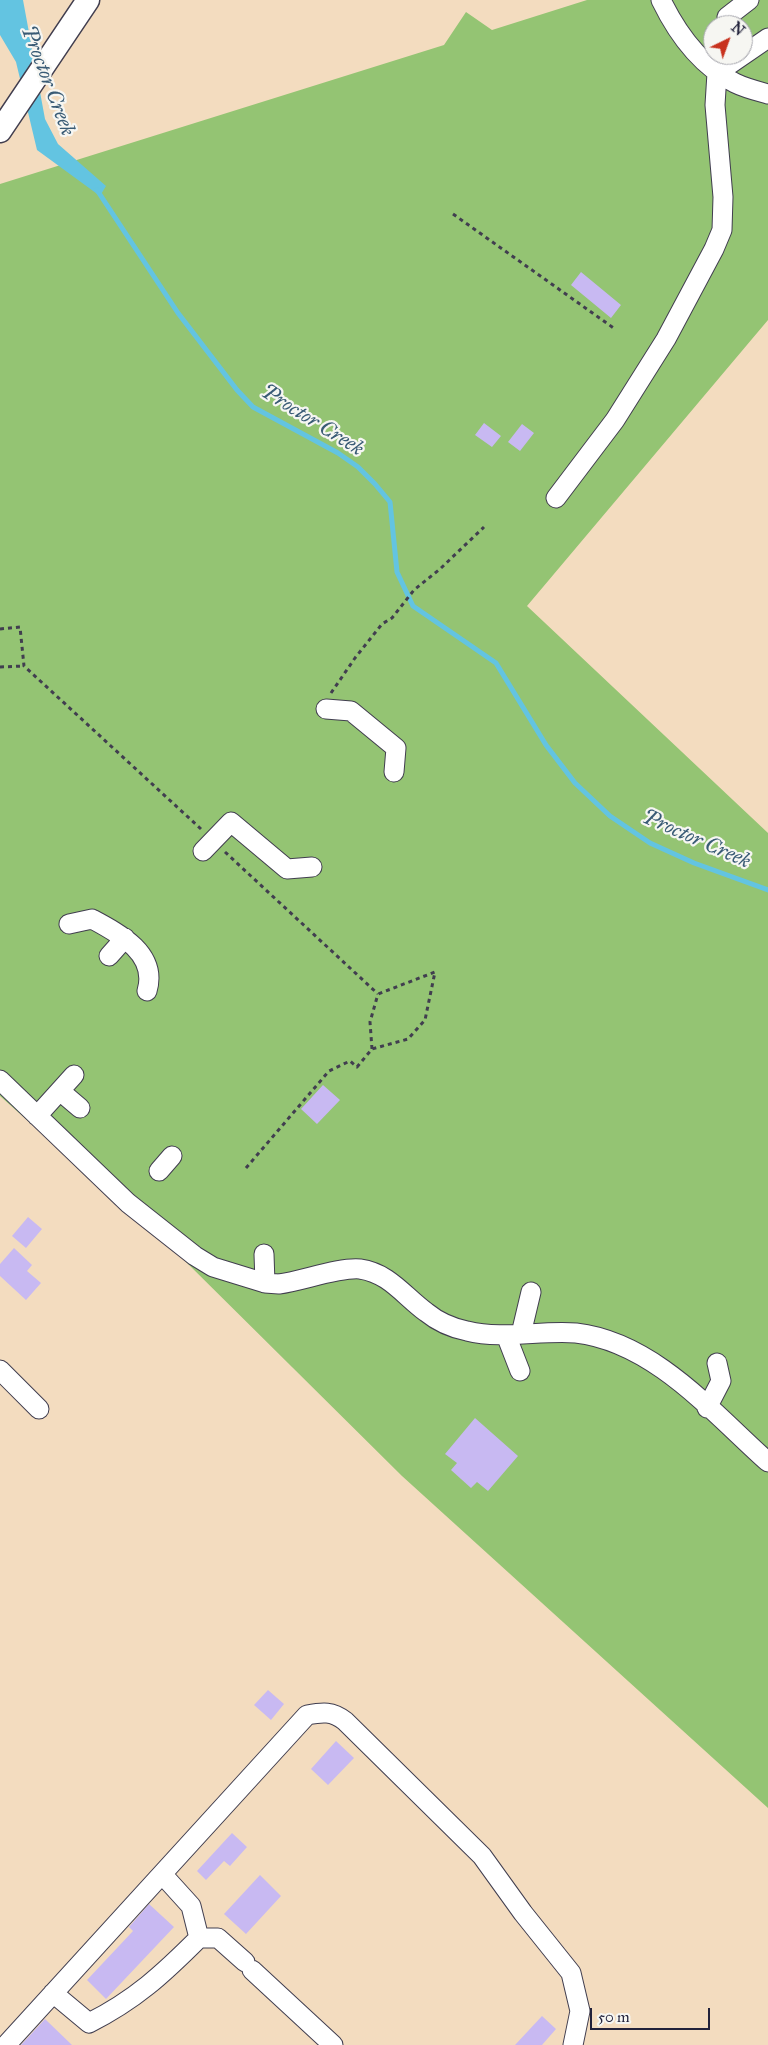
<!DOCTYPE html>
<style>
body{margin:0}
#map{position:relative;width:768px;height:2045px;overflow:hidden;background:#f3dcbf;font-family:"IM FELL Great Primer",serif}
canvas{display:block}
.north{position:absolute;left:703px;top:15px;width:50px;height:50px;box-sizing:border-box;background:#f6f6f2;border:1px solid #a1a1a9;border-radius:50%;rotate:42deg;font-size:14px;font-weight:700;line-height:20px;text-align:center;color:#22223b}
.north::after{content:'';display:block;margin:auto;width:18px;height:22px;background:#c8321e;clip-path:polygon(50% 0,100% 100%,50% 72%,0 100%)}
.scale{position:absolute;left:590px;top:2008px;width:120px;height:22px;box-sizing:border-box;border:2px solid #22223b;border-top:0;padding-left:6px;font-size:15px;line-height:18px;white-space:nowrap;color:#22223b;-webkit-text-stroke:4px #f6f6f2;paint-order:stroke}
</style>
<div id="map">
<canvas width="768" height="2045"></canvas>
<div class="north">N</div>
<div class="scale">50 m</div>
</div>
<script>
const context = document.querySelector('canvas').getContext('2d');
context.lineJoin = 'round';
function fill(path, color) { context.fillStyle = color; context.fill(path, 'evenodd'); }
function stroke(path, color, width, dash) { context.strokeStyle = color; context.lineWidth = width; context.lineCap = dash ? 'butt' : 'round'; context.setLineDash(dash || []); context.stroke(path); }
function label(font, color, halo, rows, align = 'center') {
  context.font = font + ' "IM FELL Great Primer",serif'; context.lineWidth = 4.5; context.setLineDash([]); context.textBaseline = 'middle'; context.strokeStyle = halo; context.fillStyle = color; for (const [text, x, y, turn = 0] of rows) {
    context.save(); context.translate(x, y); context.rotate((+turn || 0) * Math.PI / 180); context.textAlign = isNaN(turn) ? turn : align; if (halo) context.strokeText(text, 0, 0); context.fillText(text, 0, 0); context.restore();
  }
}
fill(new Path2D(`
 M587 0H768V320L527 606 768 833V1808L402 1476 182 1258 0 1096V184L444 45 466 12 492 30ZM713 25H743V55H713Z`), '#94c473');
fill(new Path2D(`
 M0 0H23L45 119 58 144 106 186 100 196 37 150 16 62 0 35Z`), '#63c4e1');
stroke(new Path2D(`
 M97 190 178 313 237 390 253 407 338 453 358 467 375 484 390 502 397 572 413 606 496 663 546 745 575 783 610 816 650 843 694 863 768 890`), '#63c4e1', 5);
fill(new Path2D(`
 M581 272 621 305 611 318 571 285Z
 M484 423 501 436 492 447 475 435Z
 M522 424 534 433 520 451 508 442Z
 M323 1085 340 1100 317 1124 301 1109Z
 M28 1217 42 1229 26 1248 12 1236Z
 M14 1248 32 1265 27 1271 41 1283 26 1300 0 1276V1264Z
 M475 1418 518 1456 488 1491 477 1482 471 1488 451 1470 457 1463 445 1454Z
 M268 1690 284 1704 271 1720 254 1705Z
 M336 1741 354 1758 328 1785 311 1769Z
 M232 1833 247 1847 230 1866 224 1861 206 1880 197 1871Z
 M260 1875 281 1896 246 1934 224 1914Z
 M149 1904 174 1927 106 1999 87 1980 133 1931 129 1927Z
 M542 2016 556 2029 542 2045H515Z
 M45 2019 72 2045H21Z`), '#c8b9f2');
const minor = new Path2D(`
 M661 0C677 33 701 66 735 83 745 88 757 91 768 94
 M733 25 727 17 749 0
 M556 498 615 420 666 339 714 249 722 230 723 197 715 105 717 73 768 38
 M326 709 351 711 396 748 394 772
 M203 851 231 822 287 869 312 867
 M69 924 92 919C120 934 158 954 147 991
 M109 956 125 938
 M0 1080 128 1203 195 1256 213 1267 265 1283 279 1284C302 1281 339 1267 360 1269 389 1273 404 1296 426 1312 437 1321 452 1328 467 1331 503 1340 540 1330 576 1333 654 1342 713 1413 768 1462
 M60 1091 80 1108
 M37 1116 74 1075
 M159 1171 172 1156
 M264 1254 265 1283
 M521 1334 531 1292
 M506 1335 520 1371
 M0 1370 39 1409
 M707 1408 721 1381 717 1363
 M199 1938H218L245 1962
 M252 1970 333 2045
 M53 1993 89 2023C135 2000 163 1974 199 1938L191 1906 162 1874
 M6 2045 307 1715C323 1712 332 1711 345 1721L482 1856 523 1913 571 1973 580 2011 573 2045`);
const major = new Path2D(`
 M0 131 88 0`);
stroke(minor, '#413e4f', 21);
stroke(major, '#413e4f', 25);
stroke(new Path2D(`
 M453 214 615 329
 M0 629 20 627 24 666 201 829
 M0 667 24 666
 M331 693 355 658 382 624 392 618 414 590 440 569 484 527
 M225 852 378 994
 M372 1049 370 1022 378 994
 M246 1168 329 1071 350 1061 357 1067 372 1049 408 1039 425 1020 435 972 378 994`), '#413e4f', 3, [4, 4]);
stroke(minor, '#fff', 19);
stroke(major, '#fff', 22);
label('italic 21px', '#395b75', '#f6f6f2', [
 ["Proctor Creek",47,81,69],
 ["Proctor Creek",312,421,32],
 ["Proctor Creek",696,840,24]
]);
</script>
